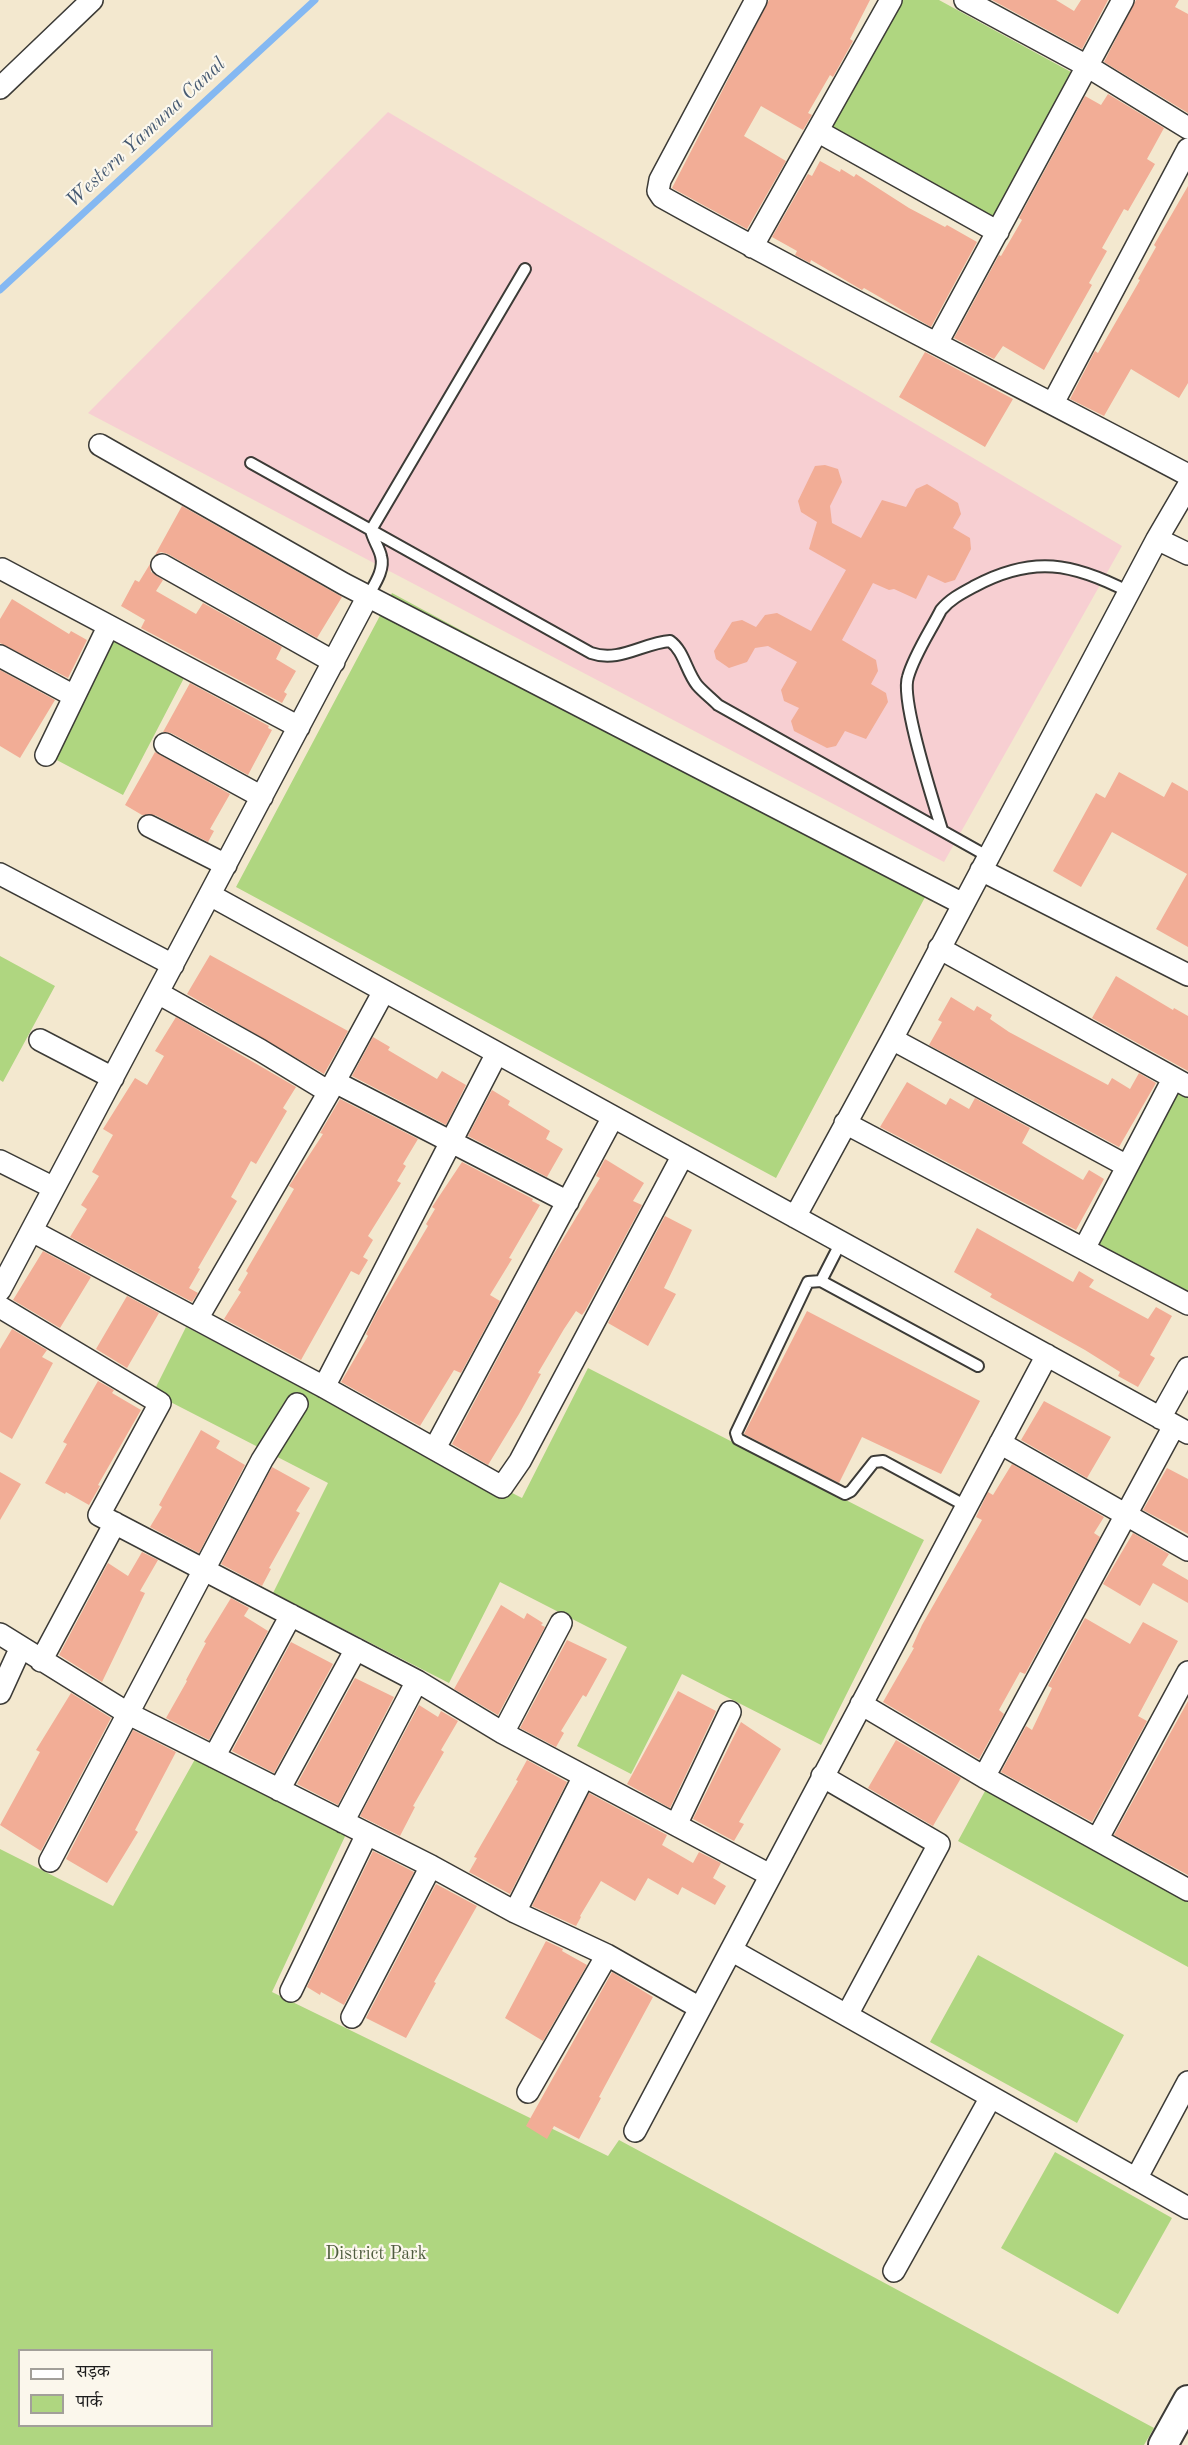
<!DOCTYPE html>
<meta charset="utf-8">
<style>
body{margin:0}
#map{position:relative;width:1188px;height:2445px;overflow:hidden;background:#f3e8cf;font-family:"Old Standard TT","Noto Serif Devanagari",serif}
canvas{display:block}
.legend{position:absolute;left:18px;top:2349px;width:195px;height:78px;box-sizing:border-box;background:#fbf7ec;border:2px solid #a29f99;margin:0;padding:8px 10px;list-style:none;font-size:18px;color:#1c1c1c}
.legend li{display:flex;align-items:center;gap:12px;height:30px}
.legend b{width:30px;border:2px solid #a29f99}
</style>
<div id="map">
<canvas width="1188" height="2445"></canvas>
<ul class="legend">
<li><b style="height:8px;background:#fff"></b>सड़क</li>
<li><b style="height:16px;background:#afd680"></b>पार्क</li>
</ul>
</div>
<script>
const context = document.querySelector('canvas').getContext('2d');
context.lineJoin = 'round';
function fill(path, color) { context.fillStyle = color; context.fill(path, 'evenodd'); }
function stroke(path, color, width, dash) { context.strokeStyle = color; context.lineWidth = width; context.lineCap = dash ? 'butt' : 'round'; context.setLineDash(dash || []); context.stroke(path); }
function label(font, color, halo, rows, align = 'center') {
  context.font = font + ' "Old Standard TT",serif'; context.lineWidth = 4.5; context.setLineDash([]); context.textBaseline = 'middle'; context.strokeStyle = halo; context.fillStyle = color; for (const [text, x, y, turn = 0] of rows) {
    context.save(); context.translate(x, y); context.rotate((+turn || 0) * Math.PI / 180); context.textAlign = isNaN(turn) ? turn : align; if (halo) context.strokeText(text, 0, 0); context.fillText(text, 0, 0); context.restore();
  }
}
fill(new Path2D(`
 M388 112 1122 546 944 862 88 413Z`), '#f7cfd2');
fill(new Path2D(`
 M900 0H939L1071 72 993 216 831 127Z
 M392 593 932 884 776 1178 236 887Z
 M113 640 184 678 123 795 51 757Z
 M0 956 55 986 3 1082 0 1080Z
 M1176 1091 1188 1097V1294L1095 1244Z
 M186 1327 522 1498 588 1368 924 1540 821 1745 682 1674 631 1774 577 1746 627 1647 500 1582 449 1683 273 1593 328 1483 153 1393Z
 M199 1752 348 1830 272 1992 608 2156 619 2140 1154 2428 1144 2445H0V1849L113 1906ZM20 2350H212V2426H20Z
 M991 1780 1188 1887V1967L958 1841Z
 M978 1955 1124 2035 1077 2123 930 2042Z
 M1055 2152 1172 2218 1118 2314 1001 2248Z`), '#afd680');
stroke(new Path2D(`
 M0 290 315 0`), '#84b8f2', 7);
fill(new Path2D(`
 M769 0H870L850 39 853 41 833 77 830 75 808 113 812 115 803 130 761 106 744 136 786 161 747 229 672 188Z
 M992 0H1056L1074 11 1081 0H1108L1082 49Z
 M1136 0H1179L1175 7 1188 14V113L1104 62Z
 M1108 94 1164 128 1147 159 1155 164 1128 211 1124 209 1102 248 1107 251 1089 283 1092 285 1044 370 1003 346 994 359 954 338 999 255 1001 256 1022 220 1019 218 1085 96 1101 105Z
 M820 161 840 172 841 169 854 177 856 174 909 208 945 227 947 225 977 242 931 327 864 288 862 290 811 260 810 263 795 255 797 251 772 237 808 174 812 176Z
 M1188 186V383L1179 398 1131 369 1104 416 1070 399 1095 351 1098 353 1140 280 1138 279 1156 247 1154 245Z
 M925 352 1013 399 985 447 899 397Z
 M825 465 838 469 842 482 830 506 832 523 861 538 882 500 906 507 916 489 927 484 958 503 961 514 953 528 970 538 971 549 955 580 945 583 928 575 916 599 894 589 889 590 873 583 842 640 876 660 878 671 871 684 886 693 888 702 866 739 845 731 836 746 827 748 794 731 791 721 799 708 784 701 781 690 797 662 768 646 755 648 747 662 729 668 716 659 714 651 732 622 742 620 756 627 765 615 777 613 811 631 846 570 809 549 817 522 801 512 798 501 815 466Z
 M182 506 342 597 317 638 168 554 161 552 155 555Z
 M150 564 151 572 163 580 156 591 196 614 203 603 282 647 276 659 296 671 284 692 287 694 282 703 141 628 145 620 121 606 135 580 139 582Z
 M12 599 69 634 71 631 87 640 68 678 0 643V619Z
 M0 670 55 700 20 758 0 746Z
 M190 683 269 726 268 728 272 730 248 775 171 733 163 732Z
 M155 752 230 794 210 829 214 831 208 842 155 815H142L125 805Z
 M1119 772 1164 797 1172 782 1188 791V947L1156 929 1187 874 1112 832 1081 887 1053 871 1096 793 1105 798Z
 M210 955 348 1031 324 1074 187 994Z
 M1116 976 1173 1010 1174 1008 1188 1016V1071L1092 1018Z
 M951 997 974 1011 977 1006 992 1015 990 1019 1009 1032 1108 1085 1112 1078 1130 1089 1139 1073 1156 1083 1119 1147 929 1045 942 1022 938 1020Z
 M176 1017 296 1087 283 1108 287 1111 256 1164 251 1161 231 1197 237 1201 198 1268 200 1269 189 1288 198 1293 192 1302 70 1237 87 1209 81 1205 99 1176 92 1172 113 1135 103 1129 135 1078 147 1085 164 1056 155 1051Z
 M373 1037 390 1047 388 1050 437 1079 442 1071 466 1085 446 1125 352 1076Z
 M907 1082 946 1105 950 1098 969 1109 975 1098 1030 1128 1022 1143 1041 1155 1083 1180 1089 1170 1104 1179 1076 1230 880 1127Z
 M492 1090 510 1101 508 1105 550 1131 546 1139 563 1149 547 1177 468 1136Z
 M340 1099 418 1139 403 1164 406 1166 397 1181 401 1183 368 1236 373 1240 363 1257 368 1260 359 1275 351 1271 301 1360 224 1319 241 1292 238 1290 248 1273 246 1271 294 1189 289 1186 323 1134 320 1133Z
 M605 1159 644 1183 633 1201 642 1205 585 1311 582 1315 576 1311 564 1329 538 1373 541 1374 519 1414 488 1465 452 1444 549 1262 600 1178 596 1176Z
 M462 1162 533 1199 532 1201 540 1205 509 1258 512 1259 490 1295 500 1301 461 1373 454 1370 420 1426 341 1382 368 1336 366 1334 377 1312 428 1226 426 1224 435 1209 432 1207Z
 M665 1216 692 1230 664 1288 676 1294 648 1346 608 1323Z
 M977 1228 1073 1282 1079 1271 1094 1280 1089 1287 1148 1319 1156 1307 1172 1316 1150 1355 1155 1358 1138 1387 1118 1376 1120 1372 1085 1350 990 1297 992 1294 954 1272Z
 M43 1251 91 1277 60 1328 13 1300Z
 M127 1296 159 1313 127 1368 96 1349Z
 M807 1311 980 1401 941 1474 862 1437 839 1483 744 1434Z
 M12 1329 47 1350 42 1357 53 1363 12 1439 0 1432V1349Z
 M98 1381 114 1390 112 1393 141 1410 98 1485 100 1486 89 1505 66 1492 65 1494 45 1483 67 1444 63 1442Z
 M1044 1401 1111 1437 1087 1478 1021 1440Z
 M201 1430 220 1441 216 1448 245 1465 199 1553 150 1527 162 1507 159 1505Z
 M1012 1464 1104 1517 1094 1533 1100 1537 1025 1674 1020 1672 999 1710 1004 1714 979 1759 883 1702 914 1648 912 1647 922 1625 982 1520 976 1517 988 1492 993 1495Z
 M272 1467 310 1488 296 1511 300 1513 269 1568 271 1569 262 1586 221 1564Z
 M1167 1468 1188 1479V1534L1143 1510Z
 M0 1472 21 1484 0 1520Z
 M1133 1533 1169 1554 1162 1565 1188 1580V1603L1153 1583 1140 1606 1103 1584Z
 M142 1552 158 1560 140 1591 145 1593 102 1682 59 1655 108 1563 128 1576Z
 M231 1598 249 1608 244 1616 268 1631 209 1740 166 1718 187 1681 186 1680 206 1643 204 1642Z
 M501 1605 524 1619 527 1613 543 1623 541 1625 545 1627 498 1715 454 1689Z
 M1085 1618 1130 1644 1143 1622 1178 1641 1138 1716 1147 1721 1092 1822 1001 1772 1026 1726 1032 1730 1052 1688 1048 1686Z
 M567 1640 607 1659 586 1697 583 1695 561 1731 564 1733 556 1747 520 1728Z
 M291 1642 333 1664 274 1773 232 1751Z
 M355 1678 394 1697 338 1805 297 1784Z
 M678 1691 716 1711 670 1808 627 1784Z
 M71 1693 111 1718 41 1851 0 1825 40 1752 36 1750Z
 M1188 1701V1875L1114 1835Z
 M419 1705 438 1717 441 1711 458 1721 441 1750 444 1752 413 1806 415 1807 400 1836 360 1816Z
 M741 1722 781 1749 739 1822 744 1824 734 1841 693 1819Z
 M133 1730 176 1752 135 1830 138 1832 107 1883 66 1859Z
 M896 1740 961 1778 933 1826 868 1788Z
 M527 1760 567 1782 510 1894 469 1872 477 1858 474 1857 518 1781 516 1780Z
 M589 1793 667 1835 662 1845 693 1863 699 1852 721 1863 713 1878 726 1886 715 1905 682 1887 678 1895 648 1878 635 1901 601 1881 580 1916 581 1917 576 1926 532 1906Z
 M373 1851 414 1872 344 2005 321 1992 320 1995 307 1987Z
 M436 1884 477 1906 434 1982 436 1983 406 2038 366 2018Z
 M546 1941 563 1949 562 1951 587 1965 543 2041 505 2018Z
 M612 1972 653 1997 599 2097 601 2098 579 2139 554 2126 547 2139 526 2126Z`), '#f2ad96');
const lane = new Path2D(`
 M251 463 591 653C619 663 643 643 670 641 684 651 686 671 697 685 703 692 711 698 718 705L989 857
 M368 596C374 585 385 570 381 556 379 547 373 540 371 530L525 269
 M942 830C934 803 900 700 908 677 914 655 931 630 941 610 950 599 962 593 975 586 1033 555 1073 563 1129 592
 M841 1242 821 1281 808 1282 736 1433 738 1439 845 1494 851 1491 874 1462 883 1461 966 1506
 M821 1281 978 1366`);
const street = new Path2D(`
 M756 0 660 180 658 191 662 197C836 294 1013 382 1188 475
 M965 0 1087 66 1188 128
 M0 88 92 0
 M819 132 998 232
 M752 247 891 0
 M937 343 1123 0
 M1053 403 1188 149
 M100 445 344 584 963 904
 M1157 539 1188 554
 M162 565 334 662
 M2 569 299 727
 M0 656 74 696
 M165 744 262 797
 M46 755 108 627
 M149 826 226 865
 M981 870 1188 975
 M0 874 173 965
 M210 895 1188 1433
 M939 948 1188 1086
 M158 993 260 1050 329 1092
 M892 1039 1127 1166
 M40 1040 113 1078
 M335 1082 568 1202
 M845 1123 1188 1304
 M0 1161 54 1188
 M795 1217 892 1039 1157 539 1188 486
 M32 1231 324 1387 502 1487 520 1461 683 1155
 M1084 1249 1173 1079
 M0 1290 368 596
 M0 1307 160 1403 99 1515 417 1681 503 1733 770 1875
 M197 1319 329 1092 384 991
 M324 1387 497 1053
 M1160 1418 1188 1368
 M1000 1443 1188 1550
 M435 1448 613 1117
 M0 1634 129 1714 431 1866 515 1912 607 1955 700 2008
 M41 1661 115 1523
 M0 1693 21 1647
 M861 1704 984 1777 1188 1890
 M503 1733 561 1623
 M214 1757 291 1615
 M822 1776 939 1844 847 2015
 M984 1777 1174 1426
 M279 1790 356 1649
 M343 1822 417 1681
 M676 1825 730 1712
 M1098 1838 1188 1672
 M50 1861 262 1460 297 1404
 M515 1912 583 1778
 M731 1950 1188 2208
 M291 1991 367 1834
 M352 2017 431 1866
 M528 2092 607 1955
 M635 2131 1047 1355
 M1136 2179 1188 2082
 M894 2271 991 2097`);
const secondary = new Path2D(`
 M1163 2445 1188 2400`);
stroke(lane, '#3c3b37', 14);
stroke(street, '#3c3b37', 24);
stroke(secondary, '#3c3b37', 32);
stroke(lane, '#fff', 10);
stroke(street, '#fff', 21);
stroke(secondary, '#fff', 28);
label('18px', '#4f5d3f', '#fbf7ec', [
 ["District Park",376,2254]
]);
label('italic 20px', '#465a72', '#fbf7ec', [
 ["Western Yamuna Canal",146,133,-43]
]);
</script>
